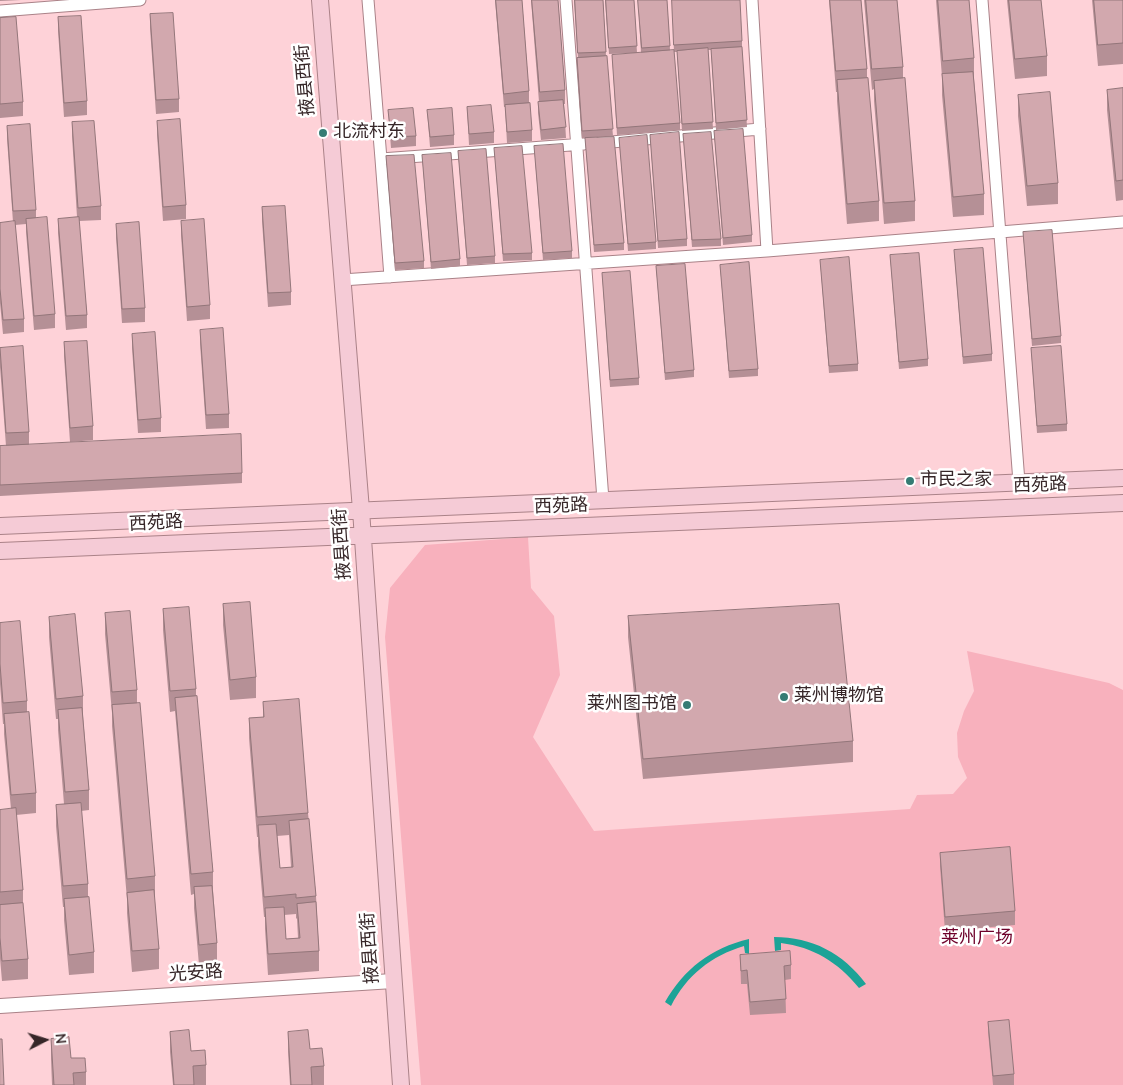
<!DOCTYPE html>
<meta charset="utf-8">
<style>
body{margin:0}
#map{position:relative;width:1123px;height:1085px;overflow:hidden;background:#fed2d8;font-family:"Nunito Sans",sans-serif}
canvas{display:block}
.north{position:absolute;left:20px;top:1015px;width:50px;height:50px;-webkit-text-stroke:4px #fff;paint-order:stroke;rotate:85deg;font-size:14px;font-weight:700;line-height:20px;text-align:center;color:#362628}
.north::after{content:'';display:block;margin:auto;width:18px;height:22px;background:#362628;clip-path:polygon(50% 0,100% 100%,50% 72%,0 100%)}
</style>
<div id="map">
<canvas width="1123" height="1085"></canvas>
<div class="north">N</div>
</div>
<script>
const context = document.querySelector('canvas').getContext('2d');
context.lineJoin = 'round';
function fill(path, color) { context.fillStyle = color; context.fill(path, 'evenodd'); }
function stroke(path, color, width, dash) { context.strokeStyle = color; context.lineWidth = width; context.lineCap = dash ? 'butt' : 'round'; context.setLineDash(dash || []); context.stroke(path); }
function label(font, color, halo, rows, align = 'center') {
  context.font = font + ' "Nunito Sans","Noto Sans SC",sans-serif'; context.lineWidth = 5; context.setLineDash([]); context.textBaseline = 'middle'; context.strokeStyle = halo; context.fillStyle = color; for (const [text, x, y, turn = 0] of rows) {
    context.save(); context.translate(x, y); context.rotate((+turn || 0) * Math.PI / 180); context.textAlign = isNaN(turn) ? turn : align; if (halo) context.strokeText(text, 0, 0); context.fillText(text, 0, 0); context.restore();
  }
}
fill(new Path2D(`
 M528 537 531 588 554 616 560 675 533 737 594 831 910 809 917 795 953 794 967 778 958 757 957 733 964 711 974 691 967 651 1109 683 1123 690V1085H421L385 637 390 588 425 545Z`), '#f8b1bd');
fill(new Path2D(`
 M774 937C812 937 843 953 866 984L859 988C838 962 813 947 781 943V950L775 951Z
 M749 939V954L745 953 744 946C711 956 687 975 671 1006L665 1002C684 969 711 948 749 939Z`), '#1ca397');
const minor = new Path2D(`
 M368 0 381 159
 M566 0 603 500
 M982 0 1019 482
 M0 11 140 0
 M600 143 760 129
 M767 251 1123 222
 M390 277 381 159 584 144
 M342 280 767 251 752 0`);
const tertiary = new Path2D(`
 M0 1006 393 981`);
const secondary = new Path2D(`
 M320 0 361 510 401 1085
 M0 526 1123 478
 M0 551 1123 503`);
stroke(minor, '#aa8288', 13);
stroke(tertiary, '#aa8288', 16);
stroke(secondary, '#aa8288', 18);
stroke(minor, '#fff', 11);
stroke(tertiary, '#fff', 14);
stroke(secondary, '#f5cbd6', 16);
fill(new Path2D(`
 M0 0H21L0 1Z
 M495 0H522L529 91V103L532 130V141L507 143 505 107H504Z
 M531 0H558L565 90V104H564L566 138 541 140 538 113V102H539Z
 M574 0H603L606 56 613 136 582 138 577 65V58H578Z
 M605 0H634L637 53 609 54Z
 M638 0H667L670 50 680 123V130L617 135 612 55 641 53Z
 M672 0 742 41V48L747 127 716 130 711 50H708L713 129 682 131 677 52H674Z
 M829 0H861L867 69V78L879 201V221L847 224 837 101V92H836Z
 M864 0H897L903 67V79L915 201V221L884 224 874 101V89L872 90Z
 M936 0H969L974 58V79L984 194V215L953 217 942 95V77Z
 M1007 0H1041L1047 56V76L1015 79Z
 M1092 0H1123V64L1098 66Z
 M150 14 179 99V112L156 114 150 28Z
 M58 17 87 101V115L64 117 58 31Z
 M0 18 23 102V116L0 118Z
 M1123 88V200L1116 201 1107 110V90Z
 M1018 95 1058 183V204L1027 206 1018 116Z
 M467 107 494 132V143L469 145Z
 M388 110 416 136V146L391 148Z
 M427 110 454 135V145L430 147Z
 M157 121 186 205V219L163 221 157 135Z
 M72 122 101 206V220L79 221 87 315V328L66 330 58 233V219L77 217 72 136Z
 M7 126 36 210V218L55 314V328L34 330 26 232V224L15 225 24 319V332L3 334 0 303V223L13 222 7 139Z
 M714 131 752 235V242L723 245Z
 M683 134 721 239V246L692 247Z
 M650 135 687 239V246L658 248Z
 M585 138 624 243V250L594 252Z
 M619 138 656 242V249L628 251Z
 M534 146 572 251V258L543 260Z
 M494 148 532 253V260L503 261Z
 M458 151 495 256V263L467 265Z
 M422 155 460 259V266L431 269Z
 M386 156 424 261V268L395 270Z
 M262 207 291 292V305L268 307 262 221Z
 M181 221 210 305V319L187 321 181 235Z
 M116 224 145 308V322L122 323 116 238Z
 M1023 232 1061 336V343L1032 346Z
 M954 250 992 354V361L963 364Z
 M890 255 928 359V366L899 369Z
 M820 260 858 364V371L829 373Z
 M720 265 758 369V376L729 378Z
 M656 266 694 370V377L665 380Z
 M602 273 639 378V385L610 387Z
 M200 330 229 414V428L206 429 200 343Z
 M132 334 161 418V432L138 433 132 348Z
 M64 342 93 426V440L70 442 64 356Z
 M0 348 29 432V445L242 473V483L0 496V446H6L0 367Z
 M1031 348 1067 424V431L1037 433Z
 M223 604 256 677V698L230 700 223 625Z
 M163 609 196 689V696L213 872V890L217 943V963L199 965 194 908V894L191 895 175 711 170 712 163 630Z
 M105 613 137 690V703L155 876V897H154L159 949V969L132 972 127 913V899L112 726V713L105 634Z
 M628 616 853 741V762L643 779 628 637Z
 M49 617 83 696V716L89 790V810L81 811 88 884V897L94 952V973L69 975 64 920V907H63L56 826V805L64 804 58 730V719H56L49 637Z
 M0 623 27 701V712L36 793V813L16 815 23 890V908L28 959V979L2 981 0 958V810L11 809 4 734V724H3L0 684Z
 M263 702 308 813 316 896 319 951V971L268 975 265 929V917H264L258 846V837H257L249 738V718L263 717ZM289 835 291 867 280 868 277 836ZM296 914V919L297 918 298 938 286 939 284 915Z
 M940 853 1015 911V925L945 931 940 866Z
 M740 955 791 965V979L785 980 786 1013 750 1015 747 984H741Z
 M988 1022 1014 1074V1085H993L988 1032Z
 M170 1032 206 1065V1085H173L170 1052Z
 M288 1032 310 1049 324 1066V1085H290L288 1052Z
 M51 1039 86 1072V1085H52L51 1059Z`), '#b59096');
const building = new Path2D(`
 M496 0H522L529 91 504 94Z
 M532 0H558L565 90 540 92Z
 M575 0H603L606 52 578 53Z
 M606 0H634L637 46 609 48Z
 M638 0H667L670 46 642 48Z
 M672 0H740L742 41 674 45Z
 M830 0H861L867 69 836 71Z
 M866 0H897L903 67 872 69Z
 M938 0H969L974 58 943 61Z
 M1009 0H1041L1047 56 1015 59Z
 M1094 0H1123V43L1098 45Z
 M173 13 179 99 156 100 150 14Z
 M81 16 87 101 64 103 58 17Z
 M16 17 23 102 0 104V18Z
 M742 47 747 120 716 123 711 49Z
 M708 48 713 122 682 124 677 51Z
 M674 50 680 123 617 128 612 55Z
 M607 56 613 129 582 131 577 58Z
 M973 72 984 194 953 197 942 74Z
 M868 78 879 201 847 204 837 80Z
 M905 78 915 201 884 203 874 81Z
 M1123 88V180L1116 181 1107 90Z
 M1050 92 1058 183 1027 186 1018 95Z
 M563 100 566 127 541 130 538 102Z
 M530 103 532 130 507 132 505 105Z
 M491 105 494 132 469 134 467 107Z
 M413 108 416 136 391 137 388 110Z
 M452 108 454 135 430 137 427 110Z
 M180 119 186 205 163 207 157 121Z
 M94 121 101 206 78 208 72 122Z
 M30 124 36 210 13 211 7 126Z
 M743 129 752 235 723 238 714 131Z
 M679 132 687 239 658 241 650 135Z
 M711 132 721 239 692 240 683 134Z
 M647 135 656 242 628 244 619 138Z
 M614 137 624 243 594 245 585 138Z
 M563 144 572 251 543 253 534 146Z
 M522 146 532 253 503 254 494 148Z
 M486 149 495 256 467 258 458 151Z
 M451 153 460 259 431 262 422 155Z
 M414 155 424 261 395 263 386 156Z
 M285 206 291 292 268 293 262 207Z
 M47 217 55 314 34 316 26 219Z
 M79 217 87 315 66 316 58 219Z
 M204 219 210 305 187 307 181 221Z
 M15 221 24 319 3 320 0 289V223Z
 M139 222 145 308 122 309 116 224Z
 M1052 230 1061 336 1032 339 1023 232Z
 M983 248 992 354 963 357 954 250Z
 M919 253 928 359 899 362 890 255Z
 M849 257 858 364 829 366 820 260Z
 M749 262 758 369 729 371 720 265Z
 M685 264 694 370 665 373 656 266Z
 M630 271 639 378 610 380 602 273Z
 M223 328 229 414 206 415 200 330Z
 M155 332 161 418 138 420 132 334Z
 M87 341 93 426 70 428 64 342Z
 M23 346 29 432 6 433 0 348Z
 M1061 346 1067 424 1037 426 1031 348Z
 M241 434 242 473 0 485V446Z
 M250 602 256 677 230 680 223 604Z
 M839 604 853 741 643 759 628 616Z
 M189 607 196 689 170 691 163 609Z
 M130 611 137 690 112 692 105 613Z
 M75 614 83 696 56 699 49 617Z
 M20 621 27 701 3 703 0 664V623Z
 M197 696 213 872 191 874 175 698Z
 M299 699 308 813 257 817 249 718 264 717 263 702Z
 M140 703 155 876 127 879 112 705Z
 M82 708 89 790 65 792 58 710Z
 M29 712 36 793 11 795 4 714Z
 M81 803 88 884 63 886 56 805Z
 M16 808 23 890 0 892V810Z
 M309 819 316 896 296 898V894L264 897 258 825 276 824 280 868 293 867 289 821Z
 M1010 847 1015 911 945 917 940 853Z
 M212 886 217 943 199 945 194 887Z
 M154 890 159 949 132 951 127 893Z
 M89 897 94 952 69 955 64 899Z
 M316 902 319 951 268 954 265 908 284 907 286 939 300 938 297 904Z
 M23 903 28 959 2 961 0 938V905Z
 M790 951 791 965 784 966 786 999 750 1002 747 970 741 971 740 955Z
 M1009 1020 1014 1074 993 1076 988 1022Z
 M189 1030 191 1051 205 1050 206 1065 193 1066 194 1085H174L170 1032Z
 M308 1030 310 1049 322 1048 324 1066 311 1067 312 1085H291L288 1032Z
 M69 1037 71 1058H85L86 1072 73 1073 74 1085H54L51 1039Z
 M0 1039H2L4 1085H0Z`);
fill(building, '#d2a8ae');
stroke(building, '#93767a', 1);
for (const [x, y, r, color] of [
 [323,133,5,"#357c74"],
 [910,481,5,"#357c74"],
 [784,697,5,"#357c74"],
 [687,705,5,"#357c74"]
]) { const dot = new Path2D(); dot.arc(x, y, r, 0, 2 * Math.PI); context.fillStyle = color; context.fill(dot); stroke(dot, '#fff', 2); }
label('18px', '#362628', '#fff', [
 ["掖县西街",306,80,-95],
 ["西苑路",1040,486,-2],
 ["西苑路",561,507,-2],
 ["西苑路",156,524,-3],
 ["掖县西街",343,544,-94],
 ["掖县西街",371,948,-94],
 ["光安路",196,974,-4]
]);
label('18px', '#362628', '#fff', [
 ["北流村东",333,133],
 ["市民之家",920,481],
 ["莱州博物馆",794,697],
 ["莱州图书馆",677,705,"right"]
], 'left');
label('18px', '#6d002a', '#fff', [
 ["莱州广场",977,939]
]);
</script>
